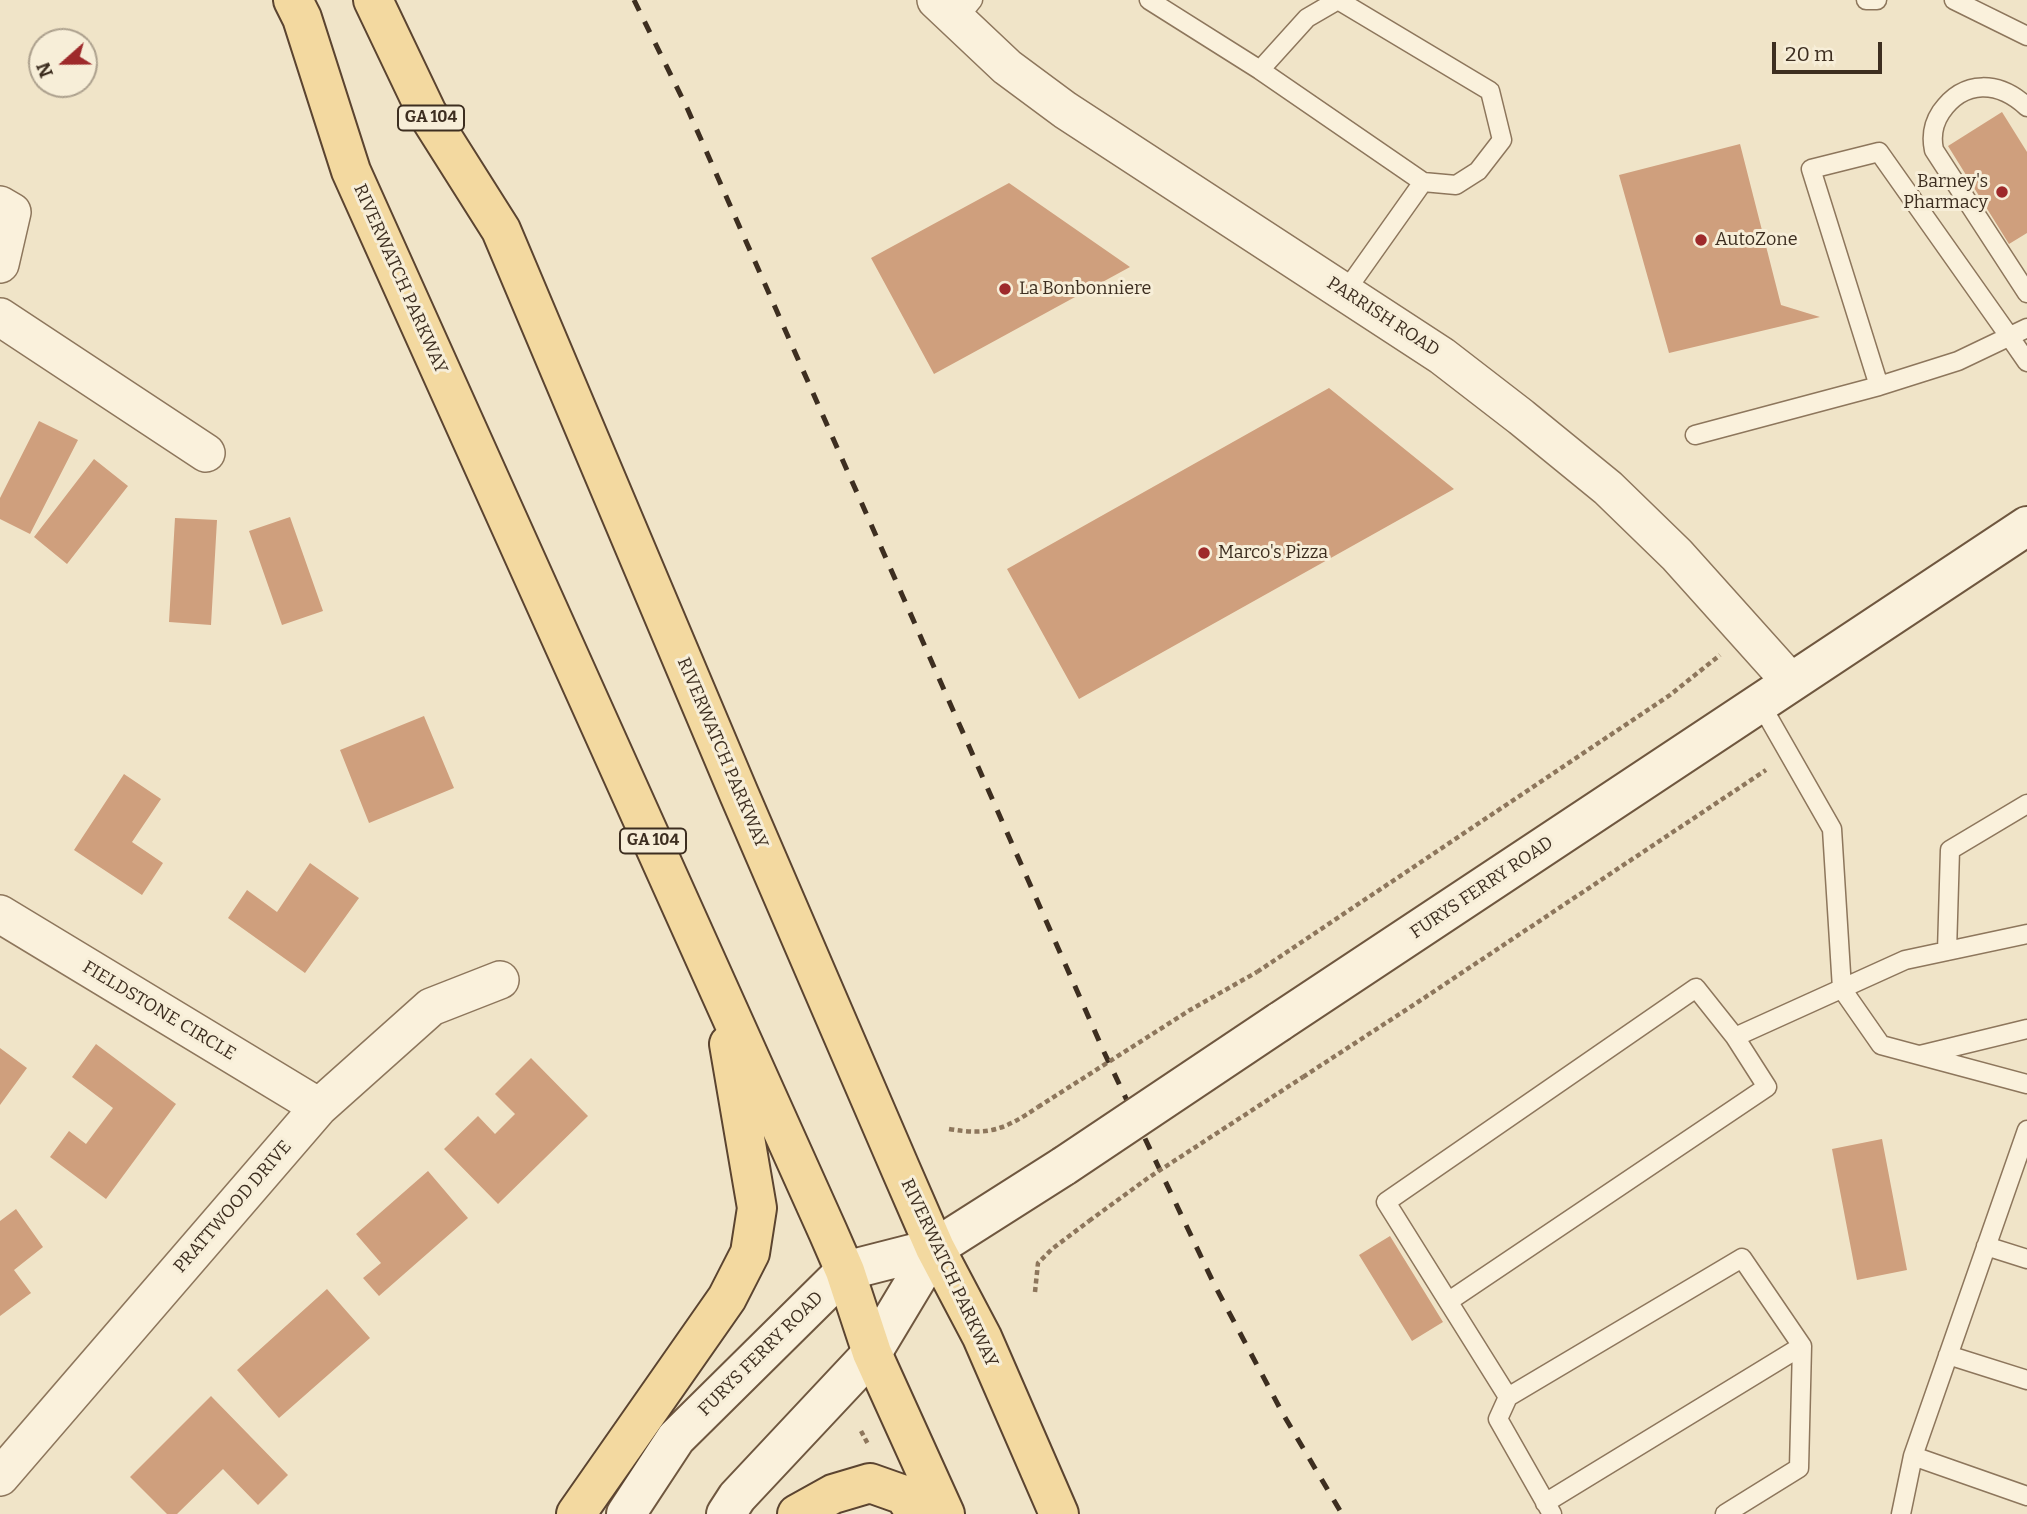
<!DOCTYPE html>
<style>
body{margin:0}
#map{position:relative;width:2027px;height:1514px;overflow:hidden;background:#f0e4c8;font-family:Bitter,serif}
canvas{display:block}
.north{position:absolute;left:28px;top:28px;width:70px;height:70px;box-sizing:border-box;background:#f7eed8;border:2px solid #ada18e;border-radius:50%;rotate:249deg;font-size:19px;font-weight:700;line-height:28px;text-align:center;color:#3d2e20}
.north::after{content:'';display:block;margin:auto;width:24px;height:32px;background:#9e2a2b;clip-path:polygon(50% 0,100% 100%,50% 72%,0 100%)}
.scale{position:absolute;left:1772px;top:42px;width:110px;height:32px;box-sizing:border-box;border:4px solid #3d2e20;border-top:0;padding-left:9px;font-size:21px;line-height:24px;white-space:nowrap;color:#3d2e20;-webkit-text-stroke:5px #f7eed8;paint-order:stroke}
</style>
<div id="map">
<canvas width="2027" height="1514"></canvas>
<div class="north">N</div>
<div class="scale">20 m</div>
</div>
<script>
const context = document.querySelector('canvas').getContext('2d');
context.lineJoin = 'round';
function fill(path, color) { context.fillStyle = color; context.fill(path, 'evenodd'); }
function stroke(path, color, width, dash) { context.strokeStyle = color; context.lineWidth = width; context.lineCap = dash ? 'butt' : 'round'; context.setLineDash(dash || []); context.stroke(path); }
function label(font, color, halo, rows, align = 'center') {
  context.font = font + ' Bitter,serif'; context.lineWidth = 6; context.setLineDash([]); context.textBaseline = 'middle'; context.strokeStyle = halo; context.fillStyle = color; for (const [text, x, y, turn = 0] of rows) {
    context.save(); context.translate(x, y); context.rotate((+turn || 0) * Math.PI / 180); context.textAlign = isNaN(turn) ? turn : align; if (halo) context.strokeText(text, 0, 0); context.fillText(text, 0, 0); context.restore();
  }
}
fill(new Path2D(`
 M2002 112 2027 152V233L2009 244 1948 146Z
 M1740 144 1781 305 1820 317 1669 353 1619 175Z
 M1009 183 1130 267 934 374 871 258Z
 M1329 388 1454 489 1079 699 1007 569Z
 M39 421 78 440 30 534 0 519V498Z
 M94 459 128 486 67 564 34 537Z
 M290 517 323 611 282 625 249 531Z
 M175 518 217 520 211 625 169 622Z
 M424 716 454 788 369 823 340 750Z
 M124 774 161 799 132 842 163 863 142 895 74 850Z
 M310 863 359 898 305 973 228 918 247 890 277 912Z
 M96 1044 176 1104 106 1199 50 1157 69 1131 86 1144 113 1108 72 1077Z
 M0 1048 27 1068 0 1105Z
 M531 1058 588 1116 498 1204 444 1149 478 1116 495 1134 515 1114 495 1094Z
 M1882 1139 1907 1270 1857 1280 1832 1149Z
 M428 1171 468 1218 379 1296 363 1278 381 1263 356 1234Z
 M16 1209 43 1247 14 1270 31 1293 0 1316V1221Z
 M1390 1236 1443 1322 1412 1341 1359 1255Z
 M327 1289 370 1338 279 1418 237 1370Z
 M211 1396 288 1475 258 1505 223 1469 177 1514H167L130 1477Z`), '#cf9f7d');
const service = new Path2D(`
 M1149 0 1260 70 1423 182 1345 292
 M1866 0H1877
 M1954 0 2027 36
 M956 21 973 0
 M1260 70 1307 18 1338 0 1490 91 1502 140 1478 171 1456 185 1423 182
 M2027 107C1999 81 1964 79 1941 112 1933 124 1931 136 1934 150L2027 293
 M2027 328 1958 361 1879 386 1811 169 1879 152 2009 336 2027 362
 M1695 435 1879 386
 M1760 703 1832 829 1842 989 1881 1045 2027 1084
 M1947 951 1950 850 2027 804
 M1920 1055 2027 1029
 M1986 1246 2027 1259
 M1449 1301 1767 1087 1735 1037
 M1948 1355 2027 1380
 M1508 1397 1742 1258 1802 1346 1799 1468 1725 1514
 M1913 1456 2027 1130
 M1545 1503 1802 1346
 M1552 1514 1498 1419 1508 1397 1386 1202 1696 988 1735 1037 1905 960 2027 934
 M1901 1514 1913 1456 2027 1496`);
const minor = new Path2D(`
 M936 0 1007 67 1065 110 1442 356 1521 417 1608 488 1677 555 1791 682
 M0 205 12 212 0 264
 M0 317 206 453
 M0 914 319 1107
 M0 1477 319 1107 431 1007 500 980`);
const secondary = new Path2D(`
 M1279 1022 2027 526
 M626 1514 676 1438 845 1271 935 1248 1064 1166
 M726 1514 737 1497 872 1353 935 1248`);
const primary = new Path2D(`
 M293 0 302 18 351 171 828 1232 845 1271 872 1353 945 1514
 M373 0 427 113 501 230 739 794 901 1170 935 1248 982 1337 1059 1514
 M576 1514 727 1298 750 1253 757 1208 729 1044
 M797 1514 833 1494 870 1483 904 1495 916 1514`);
stroke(service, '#8d765c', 21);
stroke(minor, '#8d765c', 40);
stroke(secondary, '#6f573f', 42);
stroke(primary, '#5b4430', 42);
stroke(new Path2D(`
 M1257 972 1670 695 1720 655
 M1303 1077 1418 1002 1766 770
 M949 1129C990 1136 1005 1129 1038 1107
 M1035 1292 1038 1263 1052 1249 1089 1221
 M861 1431 869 1446`), '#8d765c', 4.5, [5, 3.5]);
stroke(service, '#faf1dc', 18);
stroke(minor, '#faf1dc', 37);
stroke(secondary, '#faf1dc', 38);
stroke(primary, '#f3d9a0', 38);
stroke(new Path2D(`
 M634 0 688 110 1104 1052 1214 1284 1283 1414 1342 1514`), '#3d2e20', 5, [12, 12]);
const secondaryBridge = new Path2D(`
 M1064 1166 1279 1022`);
stroke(secondaryBridge, '#6f573f', 42, []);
stroke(new Path2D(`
 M1038 1107 1190 1010 1257 972
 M1089 1221 1148 1178 1303 1077`), '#8d765c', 4.5, [5, 3.5]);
stroke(secondaryBridge, '#faf1dc', 38);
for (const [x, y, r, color] of [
 [2002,192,7,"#9e2a2b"],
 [1701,240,7,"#9e2a2b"],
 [1005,289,7,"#9e2a2b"],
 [1204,553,7,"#9e2a2b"]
]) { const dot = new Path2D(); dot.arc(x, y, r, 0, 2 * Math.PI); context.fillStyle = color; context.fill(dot); stroke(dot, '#f7eed8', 2.5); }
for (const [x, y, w] of [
 [431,118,66],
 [653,841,66]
]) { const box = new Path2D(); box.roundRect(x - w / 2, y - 12.5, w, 25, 5); context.fillStyle = '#f7eed8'; context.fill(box); stroke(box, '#3d2e20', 2); }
label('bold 16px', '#3d2e20', null, [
 ["GA 104",431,118],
 ["GA 104",653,841]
]);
label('18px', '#3d2e20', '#f7eed8', [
 ["Barney's",1988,182,"right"],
 ["Pharmacy",1988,203,"right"],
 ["AutoZone",1715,240],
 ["La Bonbonniere",1019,289],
 ["Marco's Pizza",1218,553]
], 'left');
label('18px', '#3d2e20', '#f7eed8', [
 ["RIVERWATCH PARKWAY",400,279,66],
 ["PARRISH ROAD",1383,317,33],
 ["RIVERWATCH PARKWAY",722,753,67],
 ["FURYS FERRY ROAD",1482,888,-34],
 ["FIELDSTONE CIRCLE",159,1011,31],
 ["PRATTWOOD DRIVE",233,1207,-49],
 ["RIVERWATCH PARKWAY",949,1273,65],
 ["FURYS FERRY ROAD",761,1354,-45]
]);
</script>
